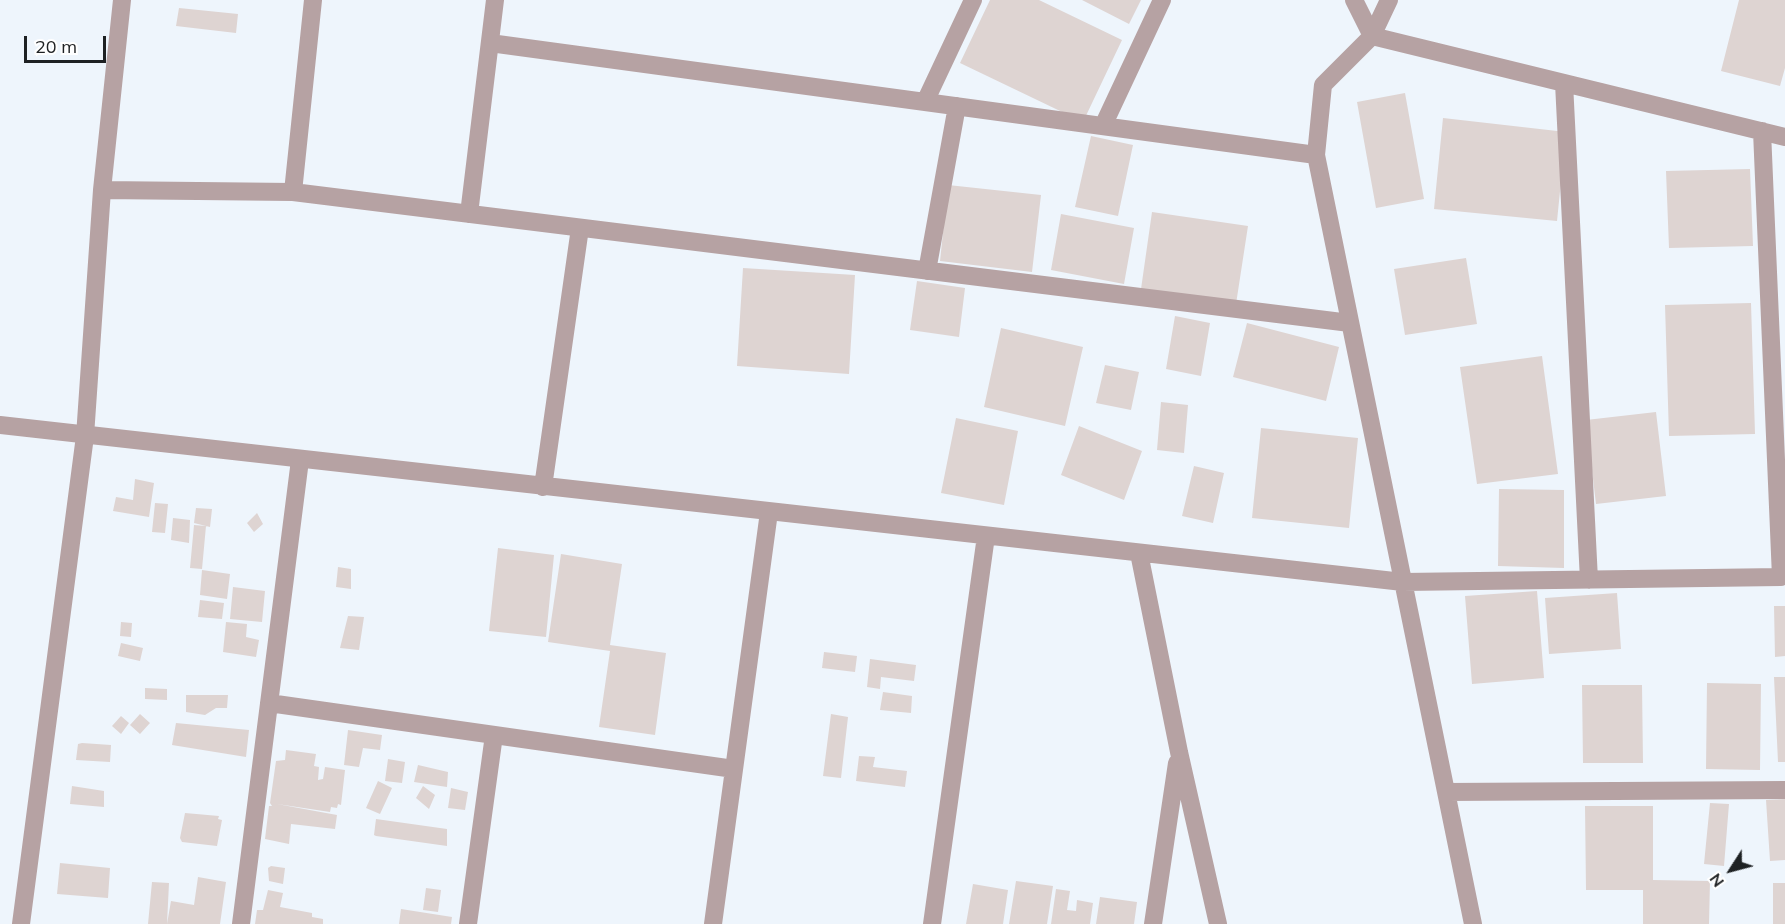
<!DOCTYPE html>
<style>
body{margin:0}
#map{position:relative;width:1785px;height:924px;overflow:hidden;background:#eef5fc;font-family:Mulish,sans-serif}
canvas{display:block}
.north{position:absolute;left:1701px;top:840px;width:60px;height:60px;-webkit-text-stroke:4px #fff;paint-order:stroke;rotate:234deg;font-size:16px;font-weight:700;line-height:24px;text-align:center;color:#1e2123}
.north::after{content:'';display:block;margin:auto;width:21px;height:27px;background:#1e2123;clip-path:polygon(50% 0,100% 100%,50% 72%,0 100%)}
.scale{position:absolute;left:24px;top:36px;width:82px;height:27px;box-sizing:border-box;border:3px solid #1e2123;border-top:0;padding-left:8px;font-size:18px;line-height:21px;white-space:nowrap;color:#1e2123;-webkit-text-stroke:4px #fff;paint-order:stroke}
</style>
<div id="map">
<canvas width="1785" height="924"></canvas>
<div class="north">N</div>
<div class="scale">20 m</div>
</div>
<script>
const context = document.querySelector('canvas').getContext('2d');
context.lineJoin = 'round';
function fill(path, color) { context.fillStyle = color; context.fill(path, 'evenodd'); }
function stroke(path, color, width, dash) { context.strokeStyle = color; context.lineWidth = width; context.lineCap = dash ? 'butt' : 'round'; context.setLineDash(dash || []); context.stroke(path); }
fill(new Path2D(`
 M990 0H1039L1122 40 1083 122 960 63Z
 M1082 0H1141L1129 24Z
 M1739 0H1785V68L1780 86 1721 71Z
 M179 8 238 14 236 33 176 26Z
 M1405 93 1424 199 1376 208 1357 102Z
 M1443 118 1566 132 1557 221 1434 209Z
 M1091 136 1133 145 1118 216 1075 207Z
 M1750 169 1753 246 1669 248 1666 171Z
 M948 185 1041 195 1032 272 940 261Z
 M1152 212 1248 226 1236 304 1141 289Z
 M1061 214 1134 228 1124 284 1051 270Z
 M1466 258 1477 324 1405 335 1394 269Z
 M743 268 855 275 849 374 737 366Z
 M917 281 965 288 959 337 910 330Z
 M1751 303 1755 434 1669 436 1665 305Z
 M1175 316 1210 323 1201 376 1166 369Z
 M1247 323 1339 347 1326 401 1233 377Z
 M1001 328 1083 347 1065 426 984 407Z
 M1542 356 1558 474 1477 484 1460 367Z
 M1105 365 1139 372 1131 410 1096 403Z
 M1161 402 1188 405 1184 453 1157 450Z
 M1656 412 1666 496 1596 504 1586 420Z
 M956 418 1018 431 1004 505 941 493Z
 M1079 426 1142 451 1124 500 1061 475Z
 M1261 428 1358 438 1349 528 1252 518Z
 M1194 466 1224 473 1213 523 1182 516Z
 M135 479 154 483 149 517 113 511 116 497 133 500Z
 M1499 489 1564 490V568L1498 566Z
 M155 503 168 504 165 533 152 532Z
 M196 508 212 509 210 527 194 523Z
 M257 513 263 524 254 532 247 523Z
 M173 518 190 520 189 543 171 540Z
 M194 525 206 526 202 569 190 568Z
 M498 548 554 555 546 637 489 631Z
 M561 554 622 564 610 645 666 653 655 735 599 727 610 651 548 642Z
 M338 567 351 569V589L336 587Z
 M202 570 230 574 227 599 200 595Z
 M233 587 265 591 262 622 230 619Z
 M1537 591 1544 678 1472 684 1465 596Z
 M1617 593 1621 649 1549 654 1545 598Z
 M200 600 224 603 222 619 198 617Z
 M1774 606H1785V656L1775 657Z
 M348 616 364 617 359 650 340 648Z
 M121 622 132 623 131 637 120 636Z
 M226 622 247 624 246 637 259 640 256 657 223 652Z
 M121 643 143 648 140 661 118 656Z
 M824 652 857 656 855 672 822 668Z
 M870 659 916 665 914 681 881 677 880 689 867 687Z
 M1774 677H1785V762H1778Z
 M1707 683 1761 684 1760 770 1706 769Z
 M1582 685H1642L1643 763H1583Z
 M145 688 167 689V700L145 699Z
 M883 692 912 696 911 713 880 710Z
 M186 695H228L227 708H216L205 715 186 712Z
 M140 714 150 723 140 734 130 725Z
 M831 714 848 717 841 778 823 776Z
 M121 716 129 723 121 734 112 726Z
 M176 723 249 730 246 757 172 745Z
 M348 730 382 735 380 750 363 748 359 767 344 765Z
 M82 743 111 745 110 762 76 760 78 744Z
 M286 750 316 754 314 766 319 767 318 780 323 779 325 767 345 770 341 805 338 804 337 808 331 807 330 812 277 804 337 815 335 829 291 824 289 844 265 839 269 806H272L270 803 276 761 285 760Z
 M859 756 875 757 873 767 907 771 905 787 856 781Z
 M388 759 405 762 402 783 385 781Z
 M418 765 448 772 447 787 414 782Z
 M378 781 392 788 380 814 366 808Z
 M72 786 104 791V807L70 804Z
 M423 786 435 795 429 809 416 798Z
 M451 788 468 792 465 810 448 808Z
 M1785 799V860L1770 861 1766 800Z
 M1710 803 1729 804 1724 866 1704 864Z
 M1585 806H1653V880L1710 881 1709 924H1643V890H1586Z
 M185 813 219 816 218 819 222 820 217 846 182 842 180 838Z
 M376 819 447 829V846L376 836 374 835Z
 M60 863 110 868 108 898 57 894Z
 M271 866 285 868 283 884 269 881 268 868Z
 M198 877 226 882 220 924H167L171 901 194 905Z
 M1016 881 1053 886 1047 924H1009Z
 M152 882 169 883 167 924H148Z
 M1773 883H1785V924H1773Z
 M973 884 1008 890 1003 924H966Z
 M426 888 441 890 438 912 423 910Z
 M1056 889 1070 891 1067 910 1076 911 1077 900 1093 903 1090 924H1051Z
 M268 890 283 893 280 907 312 913V917L323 919V924H255L257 910H263Z
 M1100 897 1137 902 1134 924H1096Z
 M401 909 452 917 451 924H399Z`), '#ded4d2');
stroke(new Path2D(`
 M1354 0 1372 36 1785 137
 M1389 0 1372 36 1323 85 1316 155 1473 924
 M490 43 1316 155
 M1564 83 1589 580
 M925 102 973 0
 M1103 126 1162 0
 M102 190 293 192 1350 323
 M293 192 313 0
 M469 214 495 0
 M927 271 957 106
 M0 425 1403 582 1781 577 1762 131
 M543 487 580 228
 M1139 553 1179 752 1218 924
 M269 703 734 769
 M1446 792 1785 790
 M21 924 85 436 102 190 122 0
 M241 924 300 460
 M468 924 494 735
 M713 924 769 512
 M932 924 986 536
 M1153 924 1177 763`), '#b6a2a3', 18);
</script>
